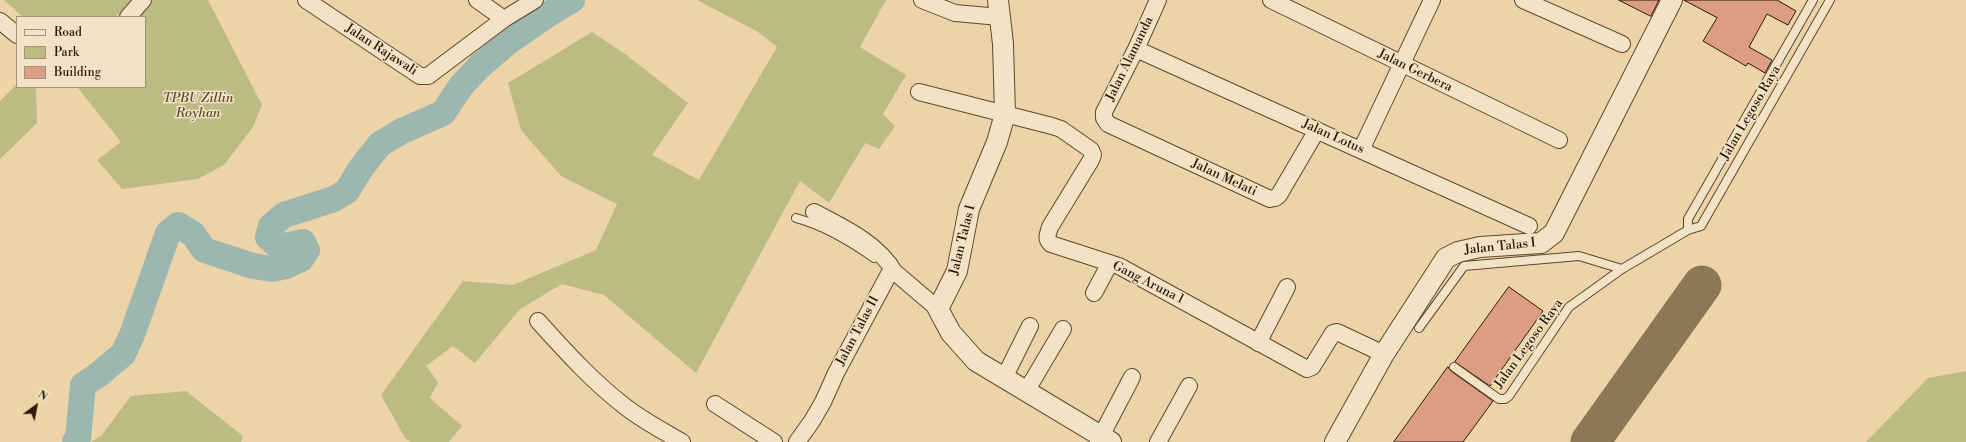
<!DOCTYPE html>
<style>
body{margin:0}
#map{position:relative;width:1966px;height:442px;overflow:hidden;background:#edd4a8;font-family:"Libre Bodoni",serif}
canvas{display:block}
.legend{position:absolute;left:16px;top:16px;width:130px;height:72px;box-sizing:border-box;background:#f3e3c6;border:1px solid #a39378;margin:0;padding:5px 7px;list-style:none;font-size:12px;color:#2b1a04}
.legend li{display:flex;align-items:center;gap:8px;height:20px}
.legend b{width:20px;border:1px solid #a39378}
.north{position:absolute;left:16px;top:386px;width:40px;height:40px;-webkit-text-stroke:3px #f3e3c6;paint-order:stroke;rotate:32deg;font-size:11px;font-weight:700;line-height:16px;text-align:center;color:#2b1a04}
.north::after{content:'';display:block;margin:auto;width:14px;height:18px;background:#2b1a04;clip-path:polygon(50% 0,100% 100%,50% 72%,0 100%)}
</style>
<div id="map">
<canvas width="1966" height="442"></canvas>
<ul class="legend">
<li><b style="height:5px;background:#f3e3c6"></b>Road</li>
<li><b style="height:11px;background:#bdbb84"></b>Park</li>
<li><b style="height:11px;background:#dc9d84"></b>Building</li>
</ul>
<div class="north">N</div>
</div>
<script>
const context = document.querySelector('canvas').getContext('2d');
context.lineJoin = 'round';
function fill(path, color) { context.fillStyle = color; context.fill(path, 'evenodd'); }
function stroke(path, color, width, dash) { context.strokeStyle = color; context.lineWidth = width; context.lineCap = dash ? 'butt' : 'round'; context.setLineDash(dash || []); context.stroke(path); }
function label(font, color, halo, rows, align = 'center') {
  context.font = font + ' "Libre Bodoni",serif'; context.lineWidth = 3; context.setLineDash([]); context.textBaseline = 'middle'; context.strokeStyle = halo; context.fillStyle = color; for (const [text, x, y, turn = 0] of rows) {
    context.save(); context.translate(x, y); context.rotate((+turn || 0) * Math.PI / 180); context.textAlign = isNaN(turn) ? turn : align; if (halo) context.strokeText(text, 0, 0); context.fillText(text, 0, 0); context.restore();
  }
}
fill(new Path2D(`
 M4 0H131L116 17H23Z
 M152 0H208L262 105 253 127 224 165 198 179 122 189 97 160 121 142 77 87H145V17H137Z
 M697 0H886L860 47 906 75 883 114 895 126 879 149 865 143 829 203 800 181 696 373 604 295 562 284 520 309 475 363 453 346 426 366 438 382 430 398 462 426 449 442H411L405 438 381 395 463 281 513 285 596 250 617 204 561 176 521 130 508 83 592 32 625 54 688 103 652 155 699 180 777 47 758 32Z
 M17 84V87H36L37 123 0 159V101Z
 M1966 371V442H1866L1928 378Z
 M186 391 243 436 241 442H91L101 436 131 396Z`), '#bdbb84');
stroke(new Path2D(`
 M75 442 78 439 83 385 98 375 123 354 132 335 168 233 178 225 193 234 204 250 253 266 272 269 286 266 301 259 307 250 303 242 279 247 268 237 271 226 284 215 334 199 347 191 361 168 380 144 402 131 443 113 461 86 481 65 508 42 550 13 572 0`), '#9bb7af', 26);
stroke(new Path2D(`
 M1590 442 1702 285`), '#8c7756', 39);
const building = new Path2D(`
 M1619 0H1659L1651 16Z
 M1684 0H1777L1796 11 1788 25 1767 14 1749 47 1772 60 1765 73 1748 63 1746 66 1703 41 1717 18Z
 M1509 287 1543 311 1490 386 1455 362Z
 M1448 367 1451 371 1493 401 1463 442H1394Z`);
fill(building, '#dc9d84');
stroke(building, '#2b1a04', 1);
const service = new Path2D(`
 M796 218C825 226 850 241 874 258
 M1688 230V219L1813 0
 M1419 328 1464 266 1579 256 1622 269
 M1454 367 1499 399H1505L1509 396 1569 307 1622 269 1688 230 1701 226 1830 0`);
const minor = new Path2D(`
 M306 0 420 76H428L504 19 535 0
 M477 0 504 19
 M922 0 955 13 1000 17
 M1158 0 1136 49 1104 112V118L1108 124 1270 199 1275 198 1279 195 1317 130
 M1271 0 1559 140
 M1523 0 1622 44
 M128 17 143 0
 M0 21 17 35
 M1136 49 1529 226
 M919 92 1052 126 1061 129 1091 150 1093 155 1091 160 1050 227C1048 234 1045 239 1051 244L1119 266 1307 369 1312 367 1333 333 1337 332 1384 354
 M1361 150 1432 0
 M814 212C843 227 879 244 895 273
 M1094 293 1110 263
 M538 321C566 352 594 383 627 408 644 421 663 431 682 442
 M1258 343 1287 287
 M1004 378 1030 326
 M1027 390 1063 329
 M715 404 774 442
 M797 442 812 421 823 402 836 373 889 274H897L938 309
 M1098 442 1132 377
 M1158 442 1189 386`);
const tertiary = new Path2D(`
 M998 0 1003 44 1005 114 997 142 969 209 957 271 938 309 951 333 976 361 1111 442
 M1335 442 1384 354 1446 258 1458 252 1480 247 1541 243 1554 233 1672 0`);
stroke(service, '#5c482d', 10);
stroke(minor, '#5c482d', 18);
stroke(tertiary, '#5c482d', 22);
stroke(service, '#f3e3c6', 8);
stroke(minor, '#f3e3c6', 16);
stroke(tertiary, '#f3e3c6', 20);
label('13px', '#2b1a04', '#f3e3c6', [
 ["Jalan Rajawali",381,50,33],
 ["Jalan Alamanda",1130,59,-64],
 ["Jalan Gerbera",1415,71,26],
 ["Jalan Legoso Raya",1751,113,-60],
 ["Jalan Lotus",1333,137,24],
 ["Jalan Melati",1224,178,25],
 ["Jalan Talas I",963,240,-76],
 ["Jalan Talas I",1500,247,-6],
 ["Gang Aruna 1",1148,283,27],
 ["Jalan Talas II",858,331,-62],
 ["Jalan Legoso Raya",1529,344,-54]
]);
label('italic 13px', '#574a2a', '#f3e3c6', [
 ["TPBU Zillin",198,99],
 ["Royhan",198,114]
]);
</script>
